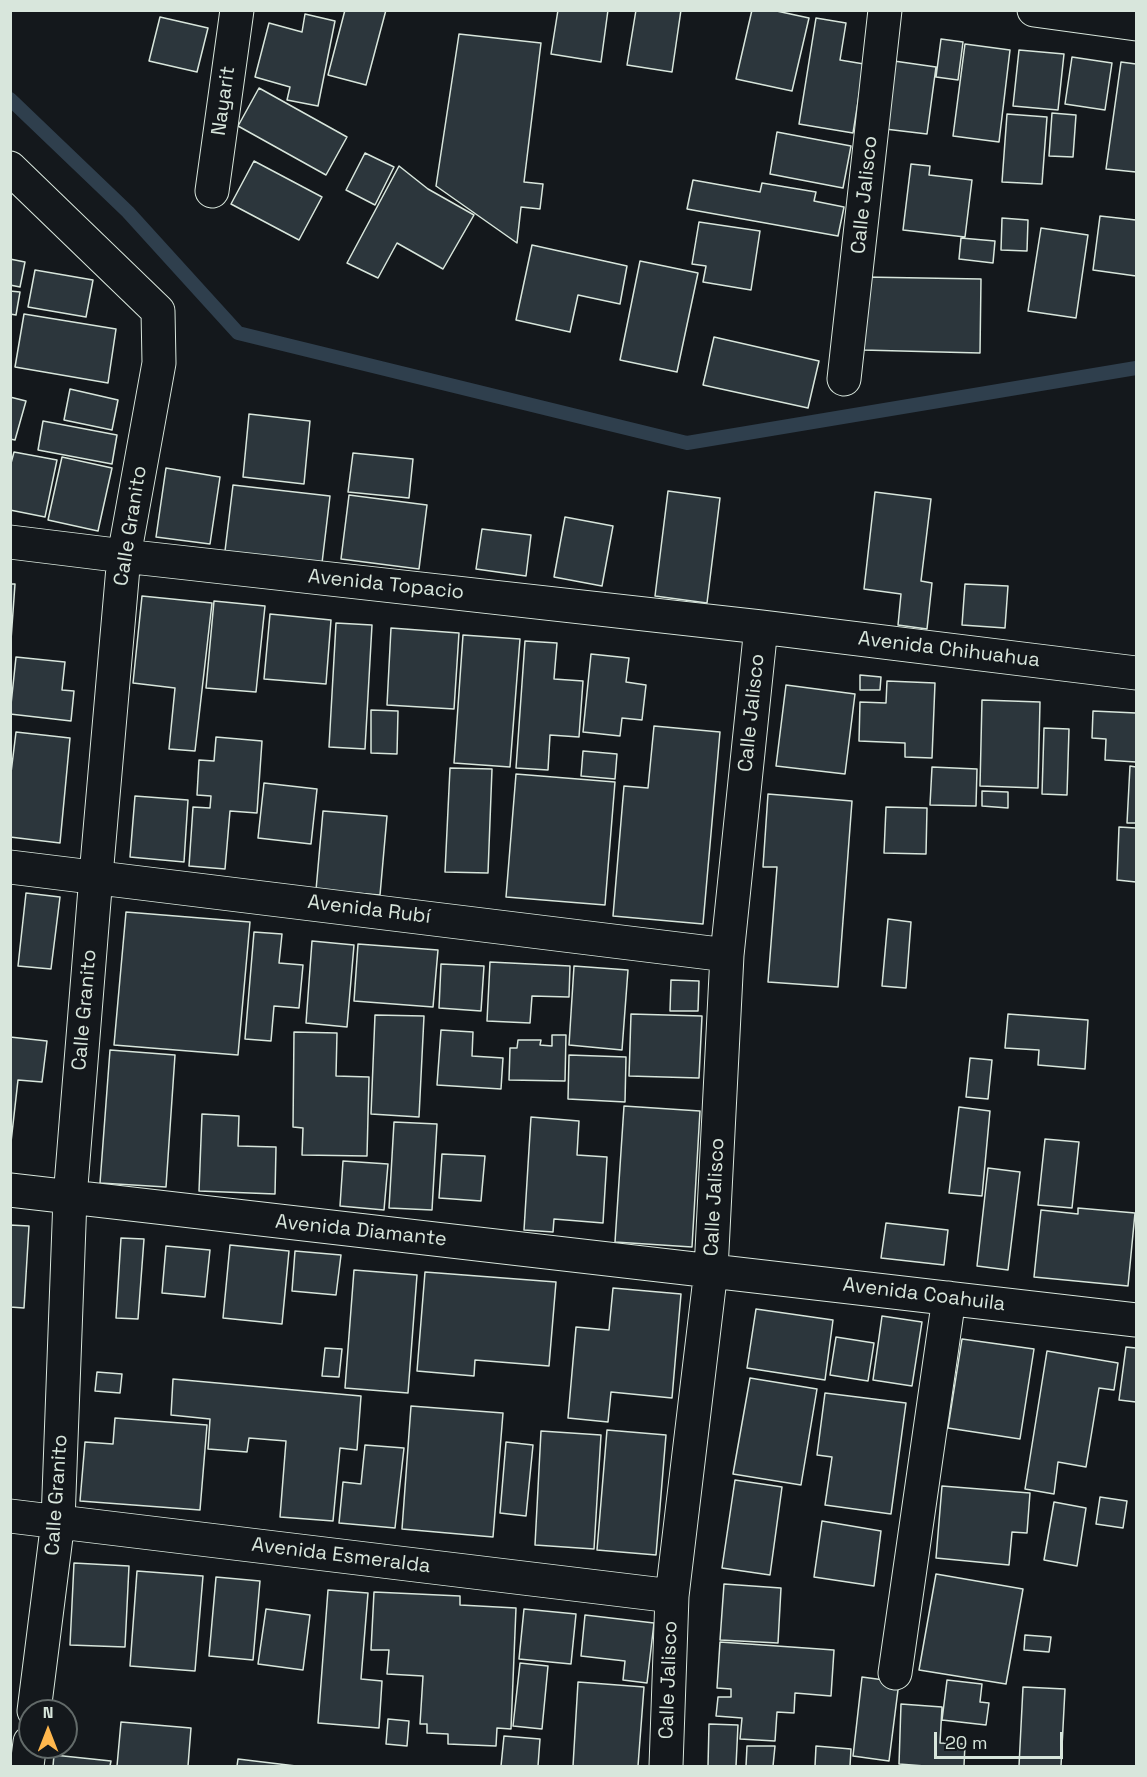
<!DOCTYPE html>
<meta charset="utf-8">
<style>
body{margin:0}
#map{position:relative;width:1147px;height:1777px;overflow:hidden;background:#14181c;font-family:"Space Grotesk",sans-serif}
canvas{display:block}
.frame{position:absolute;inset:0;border:12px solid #d8e6dc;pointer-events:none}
.north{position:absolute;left:18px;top:1699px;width:60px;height:60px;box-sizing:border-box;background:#14181c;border:2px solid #626a69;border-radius:50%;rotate:0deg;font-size:16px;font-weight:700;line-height:24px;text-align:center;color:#d8e6dc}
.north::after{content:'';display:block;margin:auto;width:21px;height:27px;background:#ffb74d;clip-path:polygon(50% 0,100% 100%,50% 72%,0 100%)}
.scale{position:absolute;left:934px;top:1732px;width:129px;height:27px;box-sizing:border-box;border:3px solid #d8e6dc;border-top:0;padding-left:8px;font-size:18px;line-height:21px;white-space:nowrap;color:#d8e6dc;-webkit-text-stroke:4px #14181c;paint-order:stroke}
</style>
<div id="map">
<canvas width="1147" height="1777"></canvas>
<div class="frame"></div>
<div class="north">N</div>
<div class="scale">20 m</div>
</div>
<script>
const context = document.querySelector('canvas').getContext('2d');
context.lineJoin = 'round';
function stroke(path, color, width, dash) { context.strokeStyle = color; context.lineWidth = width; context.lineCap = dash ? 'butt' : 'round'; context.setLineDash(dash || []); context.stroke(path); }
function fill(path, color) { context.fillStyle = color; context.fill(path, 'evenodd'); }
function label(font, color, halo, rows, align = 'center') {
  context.font = font + ' "Space Grotesk",sans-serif'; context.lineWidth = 4.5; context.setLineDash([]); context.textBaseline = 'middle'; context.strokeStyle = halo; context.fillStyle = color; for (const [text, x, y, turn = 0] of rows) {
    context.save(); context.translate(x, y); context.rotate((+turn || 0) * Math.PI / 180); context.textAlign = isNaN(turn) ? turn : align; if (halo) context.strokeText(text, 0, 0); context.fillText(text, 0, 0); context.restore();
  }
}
stroke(new Path2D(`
 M10 99 128 212 238 333 687 443 1136 368`), '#2f3f4d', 14);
const building = new Path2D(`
 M345 10H386L366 85 328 75Z
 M558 10H608L601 62 551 54Z
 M636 10H681L672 72 627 65Z
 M752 10H772L809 18 792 91 736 79Z
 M305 14 335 21 318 106 287 100 290 87 255 77 269 23 302 32Z
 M160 17 208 28 197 72 149 61Z
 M816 18 846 23 840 60 864 64 853 133 799 124Z
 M459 34 541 43 524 182 543 184 540 209 521 207 517 243 436 186Z
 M941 39 963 42 958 80 936 77Z
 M965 44 1010 50 999 142 953 136Z
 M1019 50 1064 54 1058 110 1013 106Z
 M1072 57 1112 63 1105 110 1065 104Z
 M894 61 936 67 927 134 885 129Z
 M1121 62 1136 64V172L1106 169Z
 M259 88 347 137 326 175 238 126Z
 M1052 113 1076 115 1073 157 1049 156Z
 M1007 114 1047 117 1042 184 1002 182Z
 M777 132 851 146 843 188 770 174Z
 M365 153 394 167 375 205 346 190Z
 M254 161 322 197 299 240 231 204Z
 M911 164 930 166 929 175 972 180 965 237 903 230Z
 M399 166 428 189 474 215 443 269 397 243 378 278 347 263Z
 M693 180 760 192 762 183 816 192 814 201 844 207 838 236 687 209Z
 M1100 216 1136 220V276L1093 270Z
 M1002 218 1028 220 1027 251 1001 250Z
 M699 222 760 231 751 290 703 282 706 266 692 264Z
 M1041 228 1088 235 1076 318 1028 311Z
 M961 238 995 241 993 263 959 259Z
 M532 245 627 266 620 304 578 295 570 332 516 320Z
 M10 259 25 262 20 287 10 285Z
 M640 261 698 273 677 372 620 360Z
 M35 270 93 280 86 317 28 307Z
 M864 277 981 279 980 353 862 350Z
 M10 291 20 292 16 315 10 314Z
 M24 314 116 329 108 383 15 367Z
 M714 337 819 361 808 408 703 385Z
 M70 389 118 400 112 430 64 420Z
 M10 397 26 401 15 440 10 439Z
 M249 414 310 421 304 484 243 477Z
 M43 421 117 435 112 464 38 450Z
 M14 452 57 460 45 517 10 510V467Z
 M353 453 413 459 409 498 348 492Z
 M62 457 112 468 98 531 48 520Z
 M166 468 220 477 210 544 156 537Z
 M233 485 330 496 322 563 225 551Z
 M668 491 720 498 707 603 655 596Z
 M875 492 931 499 921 581 932 583 927 629 898 625 901 594 864 589Z
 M349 495 427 505 419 569 341 559Z
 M565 517 613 526 602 586 554 577Z
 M482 529 531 535 526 576 476 569Z
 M10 584H15L10 654Z
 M965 584 1008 586 1005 628 962 625Z
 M142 596 212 603 195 751 169 749 175 688 133 683Z
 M214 601 265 606 256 692 206 688Z
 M270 614 331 620 326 684 264 679Z
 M336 623 372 625 365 749 329 747Z
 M391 628 459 633 454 709 387 705Z
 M463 635 520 639 510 767 454 763Z
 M525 641 557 643 554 679 583 681 579 737 550 735 548 770 516 768Z
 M591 654 629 658 626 682 646 685 642 720 622 718 620 736 583 732Z
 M16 657 65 662 62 690 74 691 71 721 10 714Z
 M860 675 881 677 880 690H860Z
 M887 681 935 683 932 758 905 757V743L859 741 860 702 886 703Z
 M786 685 855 694 845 774 776 766Z
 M982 700 1040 702 1038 788 980 786Z
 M371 710 398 711 397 754 371 753Z
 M1093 711 1136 713V762L1105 760 1106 739 1092 738Z
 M654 726 720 732 703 924 613 916 624 786 648 788Z
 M1044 728 1069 729 1067 795 1042 794Z
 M16 732 70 738 60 843 10 837V781Z
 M216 737 262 741 257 813 230 811 225 869 189 866 193 807 210 808 211 796 197 795 199 760 214 761Z
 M583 751 617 754 615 779 581 776Z
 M1130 766 1136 767V823H1127Z
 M932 767 977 769 976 806 930 805Z
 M450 768 492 769 488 873 445 872Z
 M516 774 615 782 605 905 506 897Z
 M264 783 317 789 311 844 258 838Z
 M982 791 1008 792V808L982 806Z
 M768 794 852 801 838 987 768 982 777 867H763Z
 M135 796 188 800 184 862 130 857Z
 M886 807 927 808 926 854 884 853Z
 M323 811 387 816 380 895 316 890Z
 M1119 827 1136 828V882L1117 880Z
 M26 893 60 897 51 969 18 966Z
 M126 912 250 922 238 1055 114 1045Z
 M888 919 911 922 906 988 882 986Z
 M254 932 282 934 279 963 303 965 299 1008 274 1006 271 1041 245 1039Z
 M312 941 354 945 347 1027 306 1023Z
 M358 944 438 950 433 1007 354 1001Z
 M490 962 570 966 569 997 532 996 530 1023 487 1021Z
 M441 964 484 966 481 1011 439 1008Z
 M574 966 628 970 622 1050 569 1045Z
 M671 980 699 981 698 1011H670Z
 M631 1014 702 1016 699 1078 629 1076Z
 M1008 1014 1088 1020 1085 1069 1038 1065 1039 1050 1005 1048Z
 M375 1015 424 1016 419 1117 371 1114Z
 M441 1030 473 1032 472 1056 503 1058 501 1089 437 1085Z
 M294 1032 337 1033 336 1076 369 1077 367 1156 302 1155 303 1128 293 1127Z
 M552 1035H566L565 1081 509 1080 510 1048H517L518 1040H541L540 1045 552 1046Z
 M10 1037 47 1041 42 1082 18 1080 10 1151Z
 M110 1050 175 1055 166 1187 100 1183Z
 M569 1055 626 1057 625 1102 568 1099Z
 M970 1058 992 1060 988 1099 966 1097Z
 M624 1106 700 1111 692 1247 615 1242Z
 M959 1107 990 1111 982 1196 949 1193Z
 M202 1114 239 1116 238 1146 276 1147 275 1194 199 1191Z
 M531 1117 579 1121 577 1155 607 1157 603 1223 554 1219 553 1232 524 1230Z
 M394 1122 437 1124 432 1210 389 1208Z
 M1045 1139 1079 1142 1072 1208 1038 1205Z
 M442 1154 485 1156 481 1201 439 1198Z
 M343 1161 388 1164 384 1210 340 1206Z
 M988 1168 1020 1172 1008 1270 977 1266Z
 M1078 1208 1135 1213 1128 1286 1034 1277 1041 1210 1078 1214Z
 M886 1223 948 1230 944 1265 881 1258Z
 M10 1225 29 1226 24 1308 10 1307Z
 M121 1238 144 1239 138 1319 116 1318Z
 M230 1245 289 1251 282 1324 223 1318Z
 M166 1246 210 1250 205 1297 162 1293Z
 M295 1251 341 1255 336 1295 292 1291Z
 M354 1270 417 1275 408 1393 345 1388Z
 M425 1272 556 1282 549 1366 475 1360 474 1376 417 1371Z
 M613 1288 681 1294 672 1398 611 1392 608 1422 568 1418 576 1327 609 1330Z
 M756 1309 833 1320 825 1380 747 1368Z
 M882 1316 922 1322 912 1386 873 1380Z
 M836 1337 874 1343 868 1381 830 1375Z
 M962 1339 1034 1349 1020 1439 948 1428Z
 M1126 1347 1136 1348V1402L1119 1400Z
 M325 1348 342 1349 339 1377 322 1376Z
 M1047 1351 1118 1363 1114 1390 1099 1388 1086 1467 1058 1462 1054 1494 1025 1489Z
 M97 1372 122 1374 120 1393 95 1391Z
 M750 1378 817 1389 801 1485 733 1474Z
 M173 1379 361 1396 357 1450 340 1448 333 1521 280 1517 286 1441 249 1438 247 1452 208 1449 210 1419 171 1415Z
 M825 1393 906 1403 891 1514 825 1505 832 1457 817 1455Z
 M411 1406 503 1413 493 1537 402 1529Z
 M115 1418 207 1425 200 1510 80 1501 85 1442 113 1444Z
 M607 1430 666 1435 656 1555 597 1550Z
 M541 1431 601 1435 594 1549 535 1545Z
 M506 1442 533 1445 526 1516 500 1513Z
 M365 1445 404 1448 395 1528 339 1523 343 1482 361 1484Z
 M735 1480 782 1487 770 1575 722 1568Z
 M942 1486 1030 1493 1027 1533 1012 1532 1009 1565 936 1558Z
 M1100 1497 1127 1501 1123 1528 1096 1524Z
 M1054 1502 1086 1508 1077 1566 1044 1560Z
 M822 1521 881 1531 874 1586 814 1577Z
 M74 1563 129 1566 125 1647 70 1645Z
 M137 1571 203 1576 195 1671 130 1666Z
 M936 1574 1023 1589 1006 1684 919 1670Z
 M216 1577 260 1581 253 1660 209 1656Z
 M724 1584 781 1588 778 1643 720 1640Z
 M328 1590 368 1593 361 1679 382 1681 379 1728 318 1723Z
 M374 1592 460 1596V1605L516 1608 511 1729 497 1728 496 1746 448 1744V1734L427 1733V1724H420L423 1676 387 1674 389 1650H371Z
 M266 1609 310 1615 303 1670 258 1664Z
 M524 1609 576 1614 571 1664 519 1659Z
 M585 1615 654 1623 647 1683 623 1680 625 1661 581 1656Z
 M1025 1635 1051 1637 1049 1652 1024 1650Z
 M720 1642 834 1650 831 1696 795 1693 794 1713 777 1712 775 1741 740 1739 742 1718 716 1716 718 1697H731V1689L717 1688Z
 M520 1663 548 1666 542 1729 513 1726Z
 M862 1677 899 1682 889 1761 853 1756Z
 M947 1680 982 1684 980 1702 989 1703 986 1725 942 1720Z
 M578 1682 644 1687 638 1766H573Z
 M1023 1687 1065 1689 1061 1766H1019Z
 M901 1704 942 1707 940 1743 965 1744 964 1766H925L899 1764Z
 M388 1719 409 1721 407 1746 386 1744Z
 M121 1722 191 1728 188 1766H117Z
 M709 1724 738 1725 736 1766H708Z
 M504 1736 540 1739 538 1766H501Z
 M747 1746H775L773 1766H746Z
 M816 1746 851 1749 850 1766H815Z
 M54 1755 111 1761 110 1766H53Z
 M238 1759 296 1766H237Z`);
fill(building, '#2c363c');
stroke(building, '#d8e6dc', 1.5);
const street = new Path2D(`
 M1034 10 1136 24
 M10 168 158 311 159 363 124 556 96 876 70 1198 58 1521 34 1711
 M212 191 237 10
 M844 379 885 10
 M10 542 124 556 761 627 1136 673
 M10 867 727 955
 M10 1190 1136 1320
 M10 1516 672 1596
 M895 1673 949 1298
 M27 1766 30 1742
 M666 1766 672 1596 711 1270 727 955 761 627`);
stroke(street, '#d8e6dc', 35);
stroke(street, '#14181c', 33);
label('20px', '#d8e6dc', '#14181c', [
 ["Nayarit",224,101,-82],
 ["Calle Jalisco",865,195,-84],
 ["Calle Granito",131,526,-81],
 ["Avenida Topacio",386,585,6],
 ["Avenida Chihuahua",949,650,7],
 ["Calle Jalisco",752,713,-84],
 ["Avenida Rubí",369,910,7],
 ["Calle Granito",85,1010,-85],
 ["Calle Jalisco",715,1197,-87],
 ["Avenida Diamante",361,1231,6],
 ["Avenida Coahuila",924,1295,7],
 ["Calle Granito",57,1495,-86],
 ["Avenida Esmeralda",341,1556,7],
 ["Calle Jalisco",669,1680,-88]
]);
</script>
